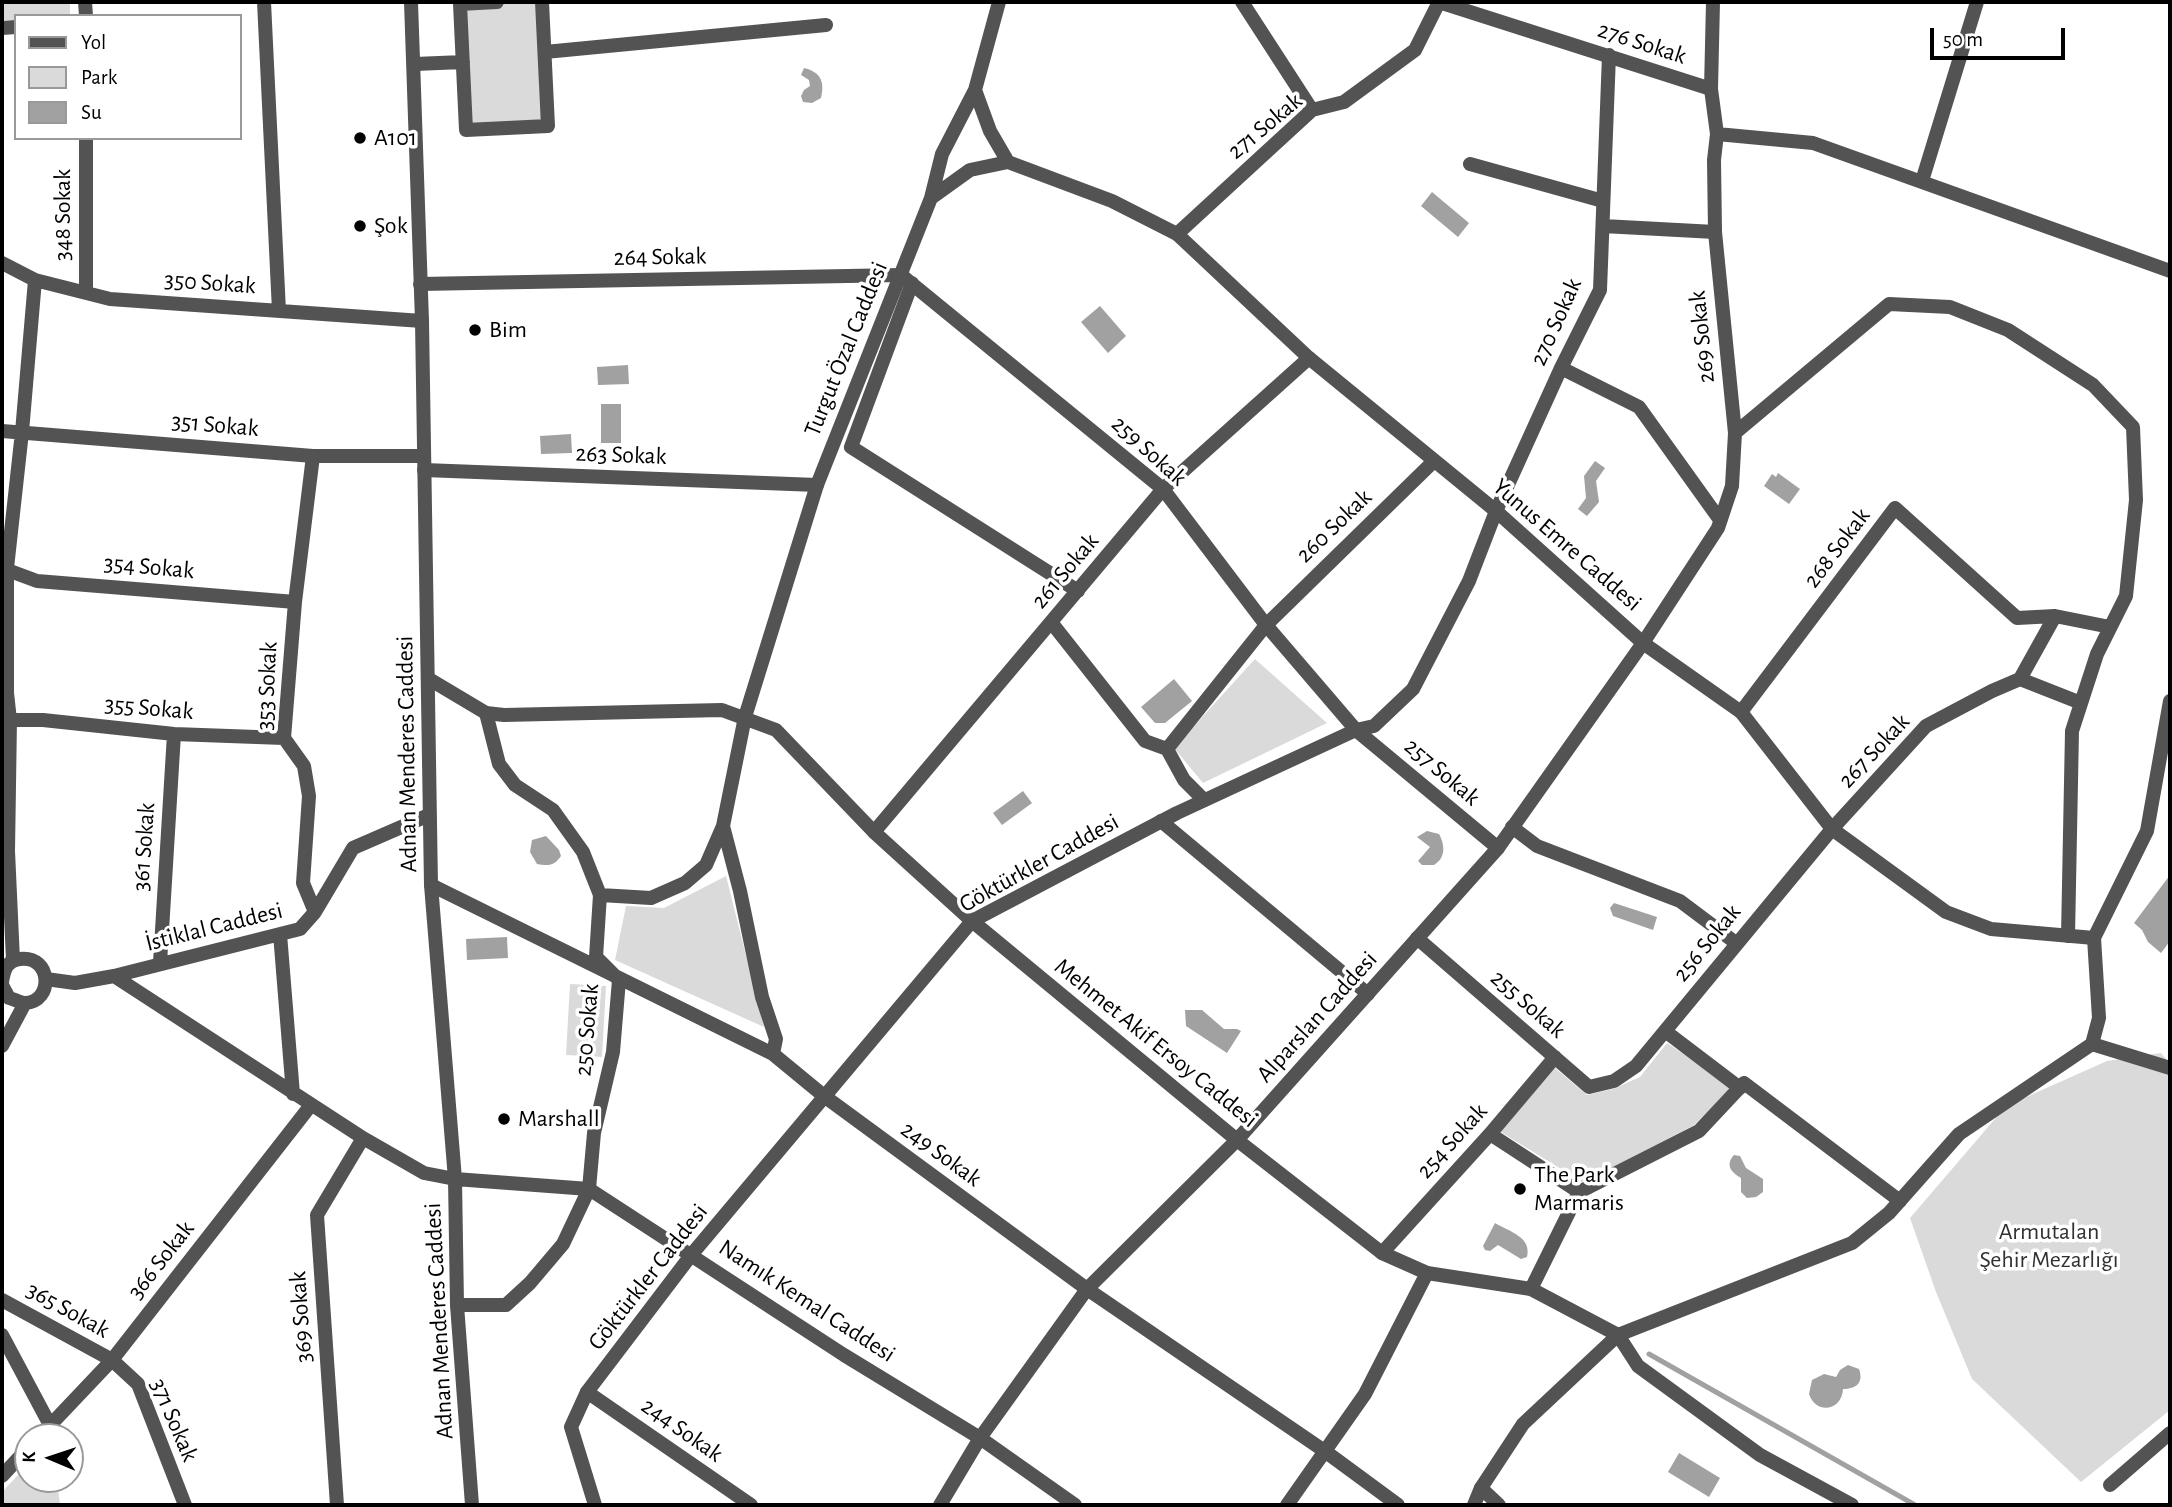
<!DOCTYPE html>
<meta charset="utf-8">
<style>
body{margin:0}
#map{position:relative;width:2172px;height:1507px;overflow:hidden;background:#fff;font-family:"Alegreya Sans",sans-serif}
canvas{display:block}
.frame{position:absolute;inset:0;border:4px solid #000;pointer-events:none}
.legend{position:absolute;left:14px;top:14px;width:228px;height:126px;box-sizing:border-box;background:#fff;border:2px solid #999;margin:0;padding:9px 12px;list-style:none;font-size:21px;color:#000}
.legend li{display:flex;align-items:center;gap:14px;height:35px}
.legend b{width:35px;border:2px solid #999}
.north{position:absolute;left:14px;top:1423px;width:70px;height:70px;box-sizing:border-box;background:#fff;border:2px solid #999;border-radius:50%;rotate:272deg;font-size:19px;font-weight:700;line-height:28px;text-align:center;color:#000}
.north::after{content:'';display:block;margin:auto;width:24px;height:32px;background:#000;clip-path:polygon(50% 0,100% 100%,50% 72%,0 100%)}
.scale{position:absolute;left:1930px;top:28px;width:135px;height:32px;box-sizing:border-box;border:4px solid #000;border-top:0;padding-left:9px;font-size:21px;line-height:24px;white-space:nowrap;color:#000;-webkit-text-stroke:5px #fff;paint-order:stroke}
</style>
<div id="map">
<canvas width="2172" height="1507"></canvas>
<div class="frame"></div>
<ul class="legend">
<li><b style="height:9px;background:#535353"></b>Yol</li>
<li><b style="height:19px;background:#dadada"></b>Park</li>
<li><b style="height:19px;background:#a1a1a1"></b>Su</li>
</ul>
<div class="north">K</div>
<div class="scale">50 m</div>
</div>
<script>
const context = document.querySelector('canvas').getContext('2d');
context.lineJoin = 'round';
function fill(path, color) { context.fillStyle = color; context.fill(path, 'evenodd'); }
function stroke(path, color, width, dash) { context.strokeStyle = color; context.lineWidth = width; context.lineCap = dash ? 'butt' : 'round'; context.setLineDash(dash || []); context.stroke(path); }
function label(font, color, halo, rows, align = 'center') {
  context.font = font + ' "Alegreya Sans",sans-serif'; context.lineWidth = 7; context.setLineDash([]); context.textBaseline = 'middle'; context.strokeStyle = halo; context.fillStyle = color; for (const [text, x, y, turn = 0] of rows) {
    context.save(); context.translate(x, y); context.rotate((+turn || 0) * Math.PI / 180); context.textAlign = isNaN(turn) ? turn : align; if (halo) context.strokeText(text, 0, 0); context.fillText(text, 0, 0); context.restore();
  }
}
fill(new Path2D(`
 M2 2H70V16H16V20H2Z
 M539 2 546 122 470 126 463 6Z
 M1255 659 1327 723 1203 783 1174 748Z
 M726 876 764 1027 615 960 626 906 664 908Z
 M570 984 606 986 602 1057 566 1055Z
 M1667 1043 1733 1087 1694 1125 1584 1183 1499 1131 1555 1068 1587 1095 1613 1089 1640 1077Z
 M2161 1053 2170 1064V1410L2081 1482 1972 1379 1936 1292 1910 1218 2006 1106 2107 1061Z
 M18 1475 27 1483 31 1479H57L60 1505H2V1492Z`), '#dadada');
fill(new Path2D(`
 M804 68C821 72 825 82 821 98L812 103 803 102 801 96 804 90 810 86 809 80 801 75Z
 M1432 192 1469 223 1458 237 1421 206Z
 M1100 306 1126 336 1108 353 1081 322Z
 M628 365 629 384 598 385 597 367Z
 M601 404H621V443H601Z
 M571 434 572 453 541 454 540 436Z
 M1595 461 1605 468 1596 481 1599 502 1587 516 1578 509 1586 498 1584 476Z
 M1778 473 1800 489 1789 504 1764 486 1772 474 1776 477Z
 M1174 679 1192 701 1165 723H1155L1141 707Z
 M1023 791 1032 803 1002 825 993 813Z
 M1427 831 1439 834C1445 845 1446 858 1434 865H1422L1418 861 1430 847 1417 837Z
 M546 836 559 850 561 856C554 866 549 866 537 864L530 852 532 840Z
 M2170 875V941L2161 953 2148 942 2142 930 2134 923Z
 M1614 903 1657 917 1653 930 1613 916 1610 908Z
 M507 937 508 958 467 960 466 939Z
 M1185 1010H1202L1224 1029H1237L1241 1031 1227 1053 1186 1026Z
 M1734 1155 1740 1156 1746 1168 1763 1179V1192L1756 1197 1747 1198 1741 1192V1178C1731 1172 1725 1165 1734 1155Z
 M1495 1223C1510 1232 1532 1237 1527 1257L1521 1259 1498 1245 1490 1251 1485 1250 1483 1246Z
 M1848 1365 1859 1369C1864 1383 1856 1389 1843 1389 1842 1411 1816 1415 1809 1394L1812 1380 1824 1374 1836 1377 1840 1370Z
 M1679 1453 1720 1478 1709 1497 1668 1472Z`), '#a1a1a1');
stroke(new Path2D(`
 M1649 1354 1915 1505`), '#a1a1a1', 5);
stroke(new Path2D(`
 M85 2 86 16
 M264 2 279 311
 M497 2 460 4 466 130 548 126 542 2
 M1242 2 1312 110
 M1439 2 1711 89
 M2 28 16 27
 M545 52 826 25
 M415 64 463 62
 M1717 134 1813 143 2170 271
 M86 138V291
 M1470 164 1603 201
 M1922 181 1977 2
 M1603 226 1715 232
 M1177 234 1312 110 1344 102 1415 50 1439 2
 M2 263 35 280 110 299 422 321
 M912 283 851 447 1078 591
 M420 284 901 275 1163 489 1266 625 1356 730 1498 848
 M1561 368 1639 407 1720 520
 M2 431 313 456H424
 M1735 433 1889 304 1950 307 2008 330 2093 385 2133 427 2136 500 2126 596 2097 654 2072 731 2068 936
 M313 456 295 602 284 738 304 766 309 796 303 883 315 912
 M424 470 817 485
 M1496 511 1561 368 1600 290 1609 55
 M2 568 37 581 295 602
 M1051 622 1145 741 1167 749
 M1643 643 1718 528 1732 486 1735 433 1715 232 1714 160 1717 134 1711 89 1713 2
 M2020 679 2055 616
 M1741 712 1895 508 2017 618 2055 616 2110 627
 M10 720H43L174 734 284 738
 M1204 800 1184 780 1167 749 1266 625 1434 461
 M1161 821 1368 994
 M723 826 740 891 762 997 776 1039 773 1054
 M1512 827 1537 846 1680 901 1736 943
 M874 832 1163 489 1309 358
 M431 885 773 1054 824 1096 1087 1289 1326 1452 1398 1505
 M600 895 651 898 685 883 706 865 723 826 745 717
 M280 934 293 1094
 M1417 938 1589 1087 1614 1081 1636 1066 1832 829 1926 726 1992 691 2020 679 2081 703
 M13 960 8 851 10 720 7 693V568L22 432 35 280
 M160 963 174 734
 M114 976 363 1138 424 1173 455 1179
 M46 979 75 983 114 976 300 929 315 912 353 848 429 815
 M2 982C4 970 6 961 20 959 52 955 54 1002 25 1003 21 1003 14 999 9 998L2 985
 M1665 1031 1740 1088
 M2092 1044 2170 1068
 M2 1046 25 1003
 M1490 1134 1579 1192 1531 1289
 M1579 1192 1699 1131 1744 1083 1900 1201
 M1382 1253 1490 1134 1555 1057
 M2 1300 112 1360 138 1384 185 1505
 M457 1305H506L530 1283 563 1244 589 1189 594 1133 613 1052 619 980 596 957 600 895 583 852 553 810 515 785 499 764 486 713
 M2 1335 50 1425
 M39 1437 112 1360 311 1105
 M2 1476 28 1448
 M2110 1485 2170 1433
 M1481 1488 1499 1505
 M337 1505 317 1215 363 1138
 M595 1505 571 1427 587 1392 751 1505
 M940 1505 980 1438
 M1287 1505 1365 1394 1427 1273`), '#535353', 14);
stroke(new Path2D(`
 M411 2 422 321 431 885 455 1179 457 1305 472 1505
 M975 90 990 131 1008 162
 M1008 162 1112 201 1177 234 1309 358 1496 511 1643 643 1741 712 1832 829 1946 912 1991 929 2094 938
 M931 198 970 170 1008 162
 M429 679 486 713 504 715 722 710 776 730 874 832 972 921 1237 1140 1382 1253 1427 1273 1531 1289 1618 1335 1638 1366 1760 1455 1852 1505
 M745 717 817 485 931 198 942 154 975 90 999 2
 M455 1179 589 1189 844 1355 980 1438 1075 1505
 M587 1392 692 1254 972 921 1177 813 1356 730 1374 726 1413 689 1469 581 1496 511
 M980 1438 1087 1289 1237 1140 1498 848 1643 643
 M1474 1505 1481 1488 1523 1424 1618 1335 1852 1243 1889 1213 1959 1134 2092 1044 2099 1018 2094 938 2147 831 2170 701`), '#535353', 14);
for (const [x, y, r, color] of [
 [360,138,7,"#000"],
 [360,226,7,"#000"],
 [475,330,7,"#000"],
 [504,1119,7,"#000"],
 [1520,1189,7,"#000"]
]) { const dot = new Path2D(); dot.arc(x, y, r, 0, 2 * Math.PI); context.fillStyle = color; context.fill(dot); stroke(dot, '#fff', 2.5); }
label('24px', '#000', '#fff', [
 ["276 Sokak",1642,43,18],
 ["271 Sokak",1265,126,-40],
 ["348 Sokak",63,215,-90],
 ["264 Sokak",660,257,-1],
 ["350 Sokak",210,283,4],
 ["270 Sokak",1556,322,-66],
 ["269 Sokak",1702,337,-96],
 ["Turgut Özal Caddesi",846,349,-68],
 ["351 Sokak",215,425,5],
 ["259 Sokak",1149,451,42],
 ["263 Sokak",621,455,2],
 ["260 Sokak",1334,526,-44],
 ["Yunus Emre Caddesi",1567,545,41],
 ["268 Sokak",1837,548,-53],
 ["354 Sokak",149,567,5],
 ["261 Sokak",1065,571,-50],
 ["353 Sokak",267,686,-87],
 ["355 Sokak",149,708,5],
 ["267 Sokak",1874,751,-47],
 ["Adnan Menderes Caddesi",407,754,-91],
 ["257 Sokak",1442,772,40],
 ["361 Sokak",144,847,-86],
 ["Göktürkler Caddesi",1039,863,-29],
 ["İstiklal Caddesi",214,927,-14],
 ["256 Sokak",1707,943,-51],
 ["255 Sokak",1528,1004,41],
 ["Alparslan Caddesi",1317,1017,-48],
 ["250 Sokak",587,1030,-85],
 ["Mehmet Akif Ersoy Caddesi",1156,1043,39],
 ["254 Sokak",1452,1141,-48],
 ["249 Sokak",941,1154,36],
 ["366 Sokak",161,1260,-52],
 ["Göktürkler Caddesi",648,1277,-52],
 ["Namık Kemal Caddesi",807,1301,33],
 ["365 Sokak",68,1310,29],
 ["369 Sokak",301,1317,-94],
 ["Adnan Menderes Caddesi",439,1321,-93],
 ["371 Sokak",174,1420,67],
 ["244 Sokak",682,1430,35]
]);
label('24px', '#000', '#fff', [
 ["A101",374,138],
 ["Şok",374,226],
 ["Bim",489,330],
 ["Marshall",518,1119],
 ["The Park",1534,1175],
 ["Marmaris",1534,1203]
], 'left');
label('24px', '#313131', '#fff', [
 ["Armutalan",2049,1232],
 ["Şehir Mezarlığı",2049,1260]
]);
</script>
